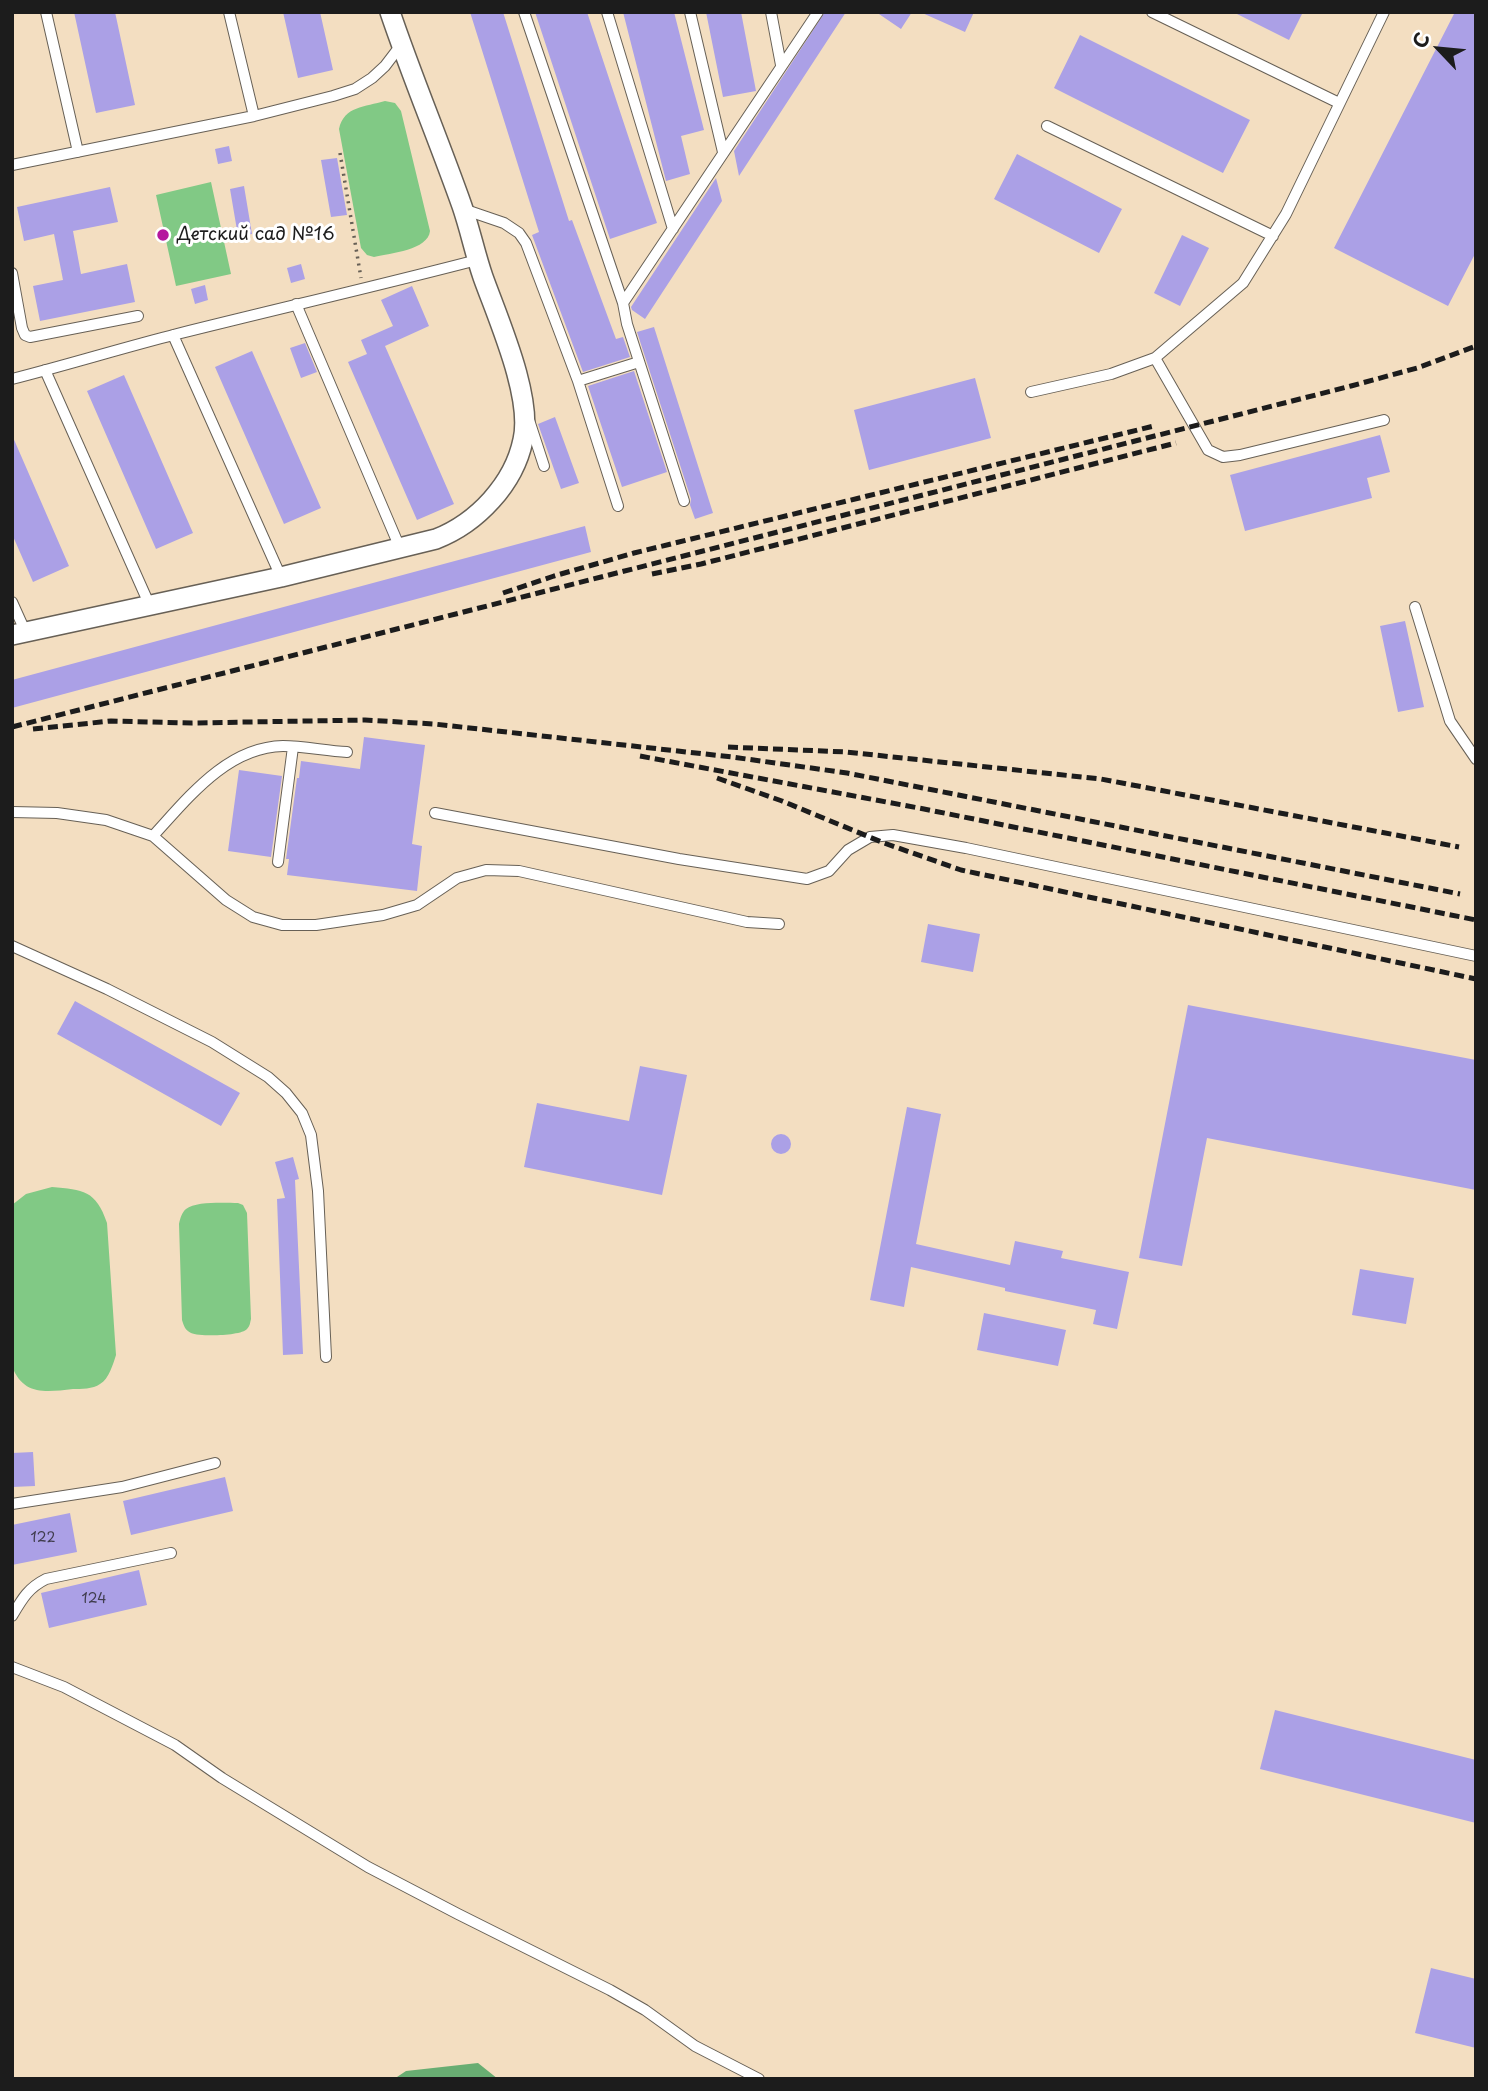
<!DOCTYPE html>
<meta charset="utf-8">
<style>
body{margin:0}
#map{position:relative;width:1488px;height:2091px;overflow:hidden;background:#f3dec1;font-family:"Playpen Sans",sans-serif}
canvas{display:block}
.frame{position:absolute;inset:0;border:14px solid #1c1c1c;pointer-events:none}
.north{position:absolute;left:1404px;top:14px;width:70px;height:70px;-webkit-text-stroke:5px #fff;paint-order:stroke;rotate:296deg;font-size:19px;font-weight:700;line-height:28px;text-align:center;color:#1c1c1c}
.north::after{content:'';display:block;margin:auto;width:24px;height:32px;background:#1c1c1c;clip-path:polygon(50% 0,100% 100%,50% 72%,0 100%)}
</style>
<div id="map">
<canvas width="1488" height="2091"></canvas>
<div class="frame"></div>
<div class="north">С</div>
</div>
<script>
const context = document.querySelector('canvas').getContext('2d');
context.lineJoin = 'round';
function fill(path, color) { context.fillStyle = color; context.fill(path, 'evenodd'); }
function stroke(path, color, width, dash) { context.strokeStyle = color; context.lineWidth = width; context.lineCap = dash ? 'butt' : 'round'; context.setLineDash(dash || []); context.stroke(path); }
function label(font, color, halo, rows, align = 'center') {
  context.font = font + ' "Playpen Sans",sans-serif'; context.lineWidth = 6; context.setLineDash([]); context.textBaseline = 'middle'; context.strokeStyle = halo; context.fillStyle = color; for (const [text, x, y, turn = 0] of rows) {
    context.save(); context.translate(x, y); context.rotate((+turn || 0) * Math.PI / 180); context.textAlign = isNaN(turn) ? turn : align; if (halo) context.strokeText(text, 0, 0); context.fillText(text, 0, 0); context.restore();
  }
}
fill(new Path2D(`
 M385 101 395 103 401 111 430 231C428 250 391 253 374 257L367 255 361 248 339 129C344 106 365 107 385 101Z
 M211 182 231 274 176 286 156 195Z
 M52 1187C83 1190 96 1190 107 1223L116 1355C113 1364 109 1379 100 1384 93 1389 81 1389 73 1389 46 1392 23 1396 12 1366V1205L26 1194Z
 M238 1203 243 1205 247 1213 251 1319C250 1323 250 1326 247 1329 241 1336 200 1337 191 1333 185 1330 184 1326 182 1320L179 1224C180 1219 182 1212 186 1209 196 1201 225 1203 238 1203Z`), '#81c985');
fill(new Path2D(`
 M478 2063 498 2079H394L406 2071Z`), '#68ad72');
fill(new Path2D(`
 M74 12H115L135 105 96 113Z
 M283 12H320L333 70 298 78Z
 M470 12H503L569 221 572 220 616 339 623 337 630 357 583 372 532 235 539 232Z
 M535 12H587L657 223 610 239Z
 M623 12H674L704 130 681 136 690 174 666 181Z
 M706 12H741L756 91 723 97Z
 M825 12H846L739 176 734 151Z
 M876 12H912L901 29Z
 M920 12H974L965 32Z
 M1233 12H1303L1289 40Z
 M1455 12H1476V252L1448 306 1334 248Z
 M1080 35 1250 120 1223 173 1054 88Z
 M229 146 232 161 218 164 215 149Z
 M1017 154 1122 209 1099 253 994 199Z
 M337 158 347 215 331 217 321 160Z
 M716 178 722 201 645 319 632 310 631 307Z
 M244 186 252 234 238 236 230 189Z
 M110 187 118 222 73 231 81 274 127 264 135 302 40 321 33 286 63 280 54 234 24 241 17 207Z
 M1182 235 1209 248 1180 306 1154 293Z
 M301 264 305 279 291 283 287 268Z
 M205 285 208 300 195 304 191 289Z
 M412 286 429 326 385 346 454 504 417 520 348 362 367 354 361 340 393 326 381 300Z
 M654 327 713 513 695 519 690 505 691 499 637 332Z
 M305 343 317 372 301 378 290 348Z
 M252 351 321 508 284 524 215 367Z
 M634 371 667 472 622 487 588 386Z
 M124 375 193 533 156 549 87 391Z
 M975 378 991 438 869 470 854 410Z
 M555 417 579 483 561 489 538 424Z
 M12 435 69 566 33 582 12 534Z
 M1380 435 1390 472 1367 478 1372 498 1245 531 1230 475Z
 M585 526 591 552 12 708V680Z
 M1405 621 1424 707 1398 712 1380 626Z
 M364 737 425 745 412 844 422 846 417 891 287 875 289 859H286L297 778H299L301 761 360 769Z
 M239 770 282 776 271 857 228 851Z
 M928 924 980 934 973 972 921 962Z
 M75 1001 240 1093 221 1126 57 1034Z
 M1188 1005 1476 1060V1190L1207 1138 1182 1266 1139 1258Z
 M640 1066 687 1075 662 1195 524 1167 537 1103 629 1121Z
 M907 1107 941 1114 916 1244 1010 1265 1015 1241 1063 1251 1061 1258 1129 1272 1117 1329 1093 1324 1096 1310 1005 1291V1288L911 1267 904 1307 870 1300Z
 M771 1144a10 10 0 1 1 20 0a10 10 0 1 1-20 0Z
 M293 1157 299 1179 295 1180 303 1354 283 1355 277 1199 285 1198 275 1162Z
 M1360 1269 1414 1278 1406 1324 1352 1315Z
 M984 1313 1066 1330 1058 1366 977 1350Z
 M33 1452 35 1486 12 1487V1453Z
 M225 1477 233 1511 131 1535 123 1501Z
 M70 1513 77 1552 12 1565V1525Z
 M139 1570 147 1605 49 1628 41 1593Z
 M1275 1710 1476 1760V1823L1260 1769Z
 M1431 1968 1476 1979V2048L1415 2033Z`), '#aba0e6');
const lane = new Path2D(`
 M46 12 78 152
 M229 12 254 116
 M524 12 623 303
 M607 12 673 229
 M690 12 723 152
 M771 12 781 65
 M1152 12 1339 103
 M1047 126 1273 236
 M12 165 254 116 333 96 355 89 372 78 385 66 401 45
 M463 209 504 223 519 233 526 243 578 381 618 506
 M12 273 22 328 25 335 30 337 138 316
 M296 304 400 548
 M173 335 281 577
 M1155 358 1208 450 1223 457 1240 455 1384 420
 M45 370 150 606
 M12 379C67 365 122 348 177 334 277 309 377 286 477 260
 M578 381 639 362
 M1031 392 1111 374 1155 358 1243 283 1286 214 1384 12
 M529 420 544 466
 M684 501 627 324 623 303 818 12
 M12 602 26 633
 M1415 607 1450 721 1476 759
 M12 812 57 813 106 820 153 836 226 900 253 917 282 925H316L383 915 417 905 457 878 486 870 519 871 747 922 779 924
 M435 813 679 859 807 879 829 871 848 850 870 837 893 835 966 848 1476 956
 M153 836C188 798 227 747 283 746 304 746 326 751 347 752
 M278 862 293 747
 M12 946 107 989 212 1042 268 1077 286 1093 302 1113 311 1135 318 1191 326 1357
 M12 1504 122 1487 215 1463
 M12 1616C22 1599 28 1588 46 1579L171 1553
 M12 1667 64 1687 175 1745 222 1778 368 1867 458 1914 610 1990 645 2010 695 2046 759 2079`);
const street = new Path2D(`
 M12 635 281 577 436 539C477 523 514 484 523 440 533 397 498 319 483 277 475 254 470 229 462 206 439 141 412 77 390 12`);
stroke(lane, '#676056', 12);
stroke(street, '#676056', 22);
stroke(new Path2D(`
 M340 153 361 278`), '#676056', 3.5, [2, 5]);
stroke(lane, '#fff', 10);
stroke(street, '#fff', 19);
stroke(new Path2D(`
 M652 574 701 564 1176 443
 M503 593 554 576 634 553 1154 426
 M12 727 1351 386 1417 368 1476 346
 M33 729 111 721 192 723 365 720 434 724 732 757 847 773 1460 894
 M728 747 846 752 1101 779 1459 847
 M640 756 924 809 1476 920
 M717 778 782 801 884 843 961 870 1476 979`), '#1c1c1c', 5, [10, 5]);
for (const [x, y, r, color] of [
 [163,235,7,"#b5179e"]
]) { const dot = new Path2D(); dot.arc(x, y, r, 0, 2 * Math.PI); context.fillStyle = color; context.fill(dot); stroke(dot, '#fff', 2.5); }
label('14px', '#403d4e', null, [
 ["122",43,1538],
 ["124",94,1599]
]);
label('18px', '#1c1c1c', '#fff', [
 ["Детский сад №16",177,235]
], 'left');
</script>
